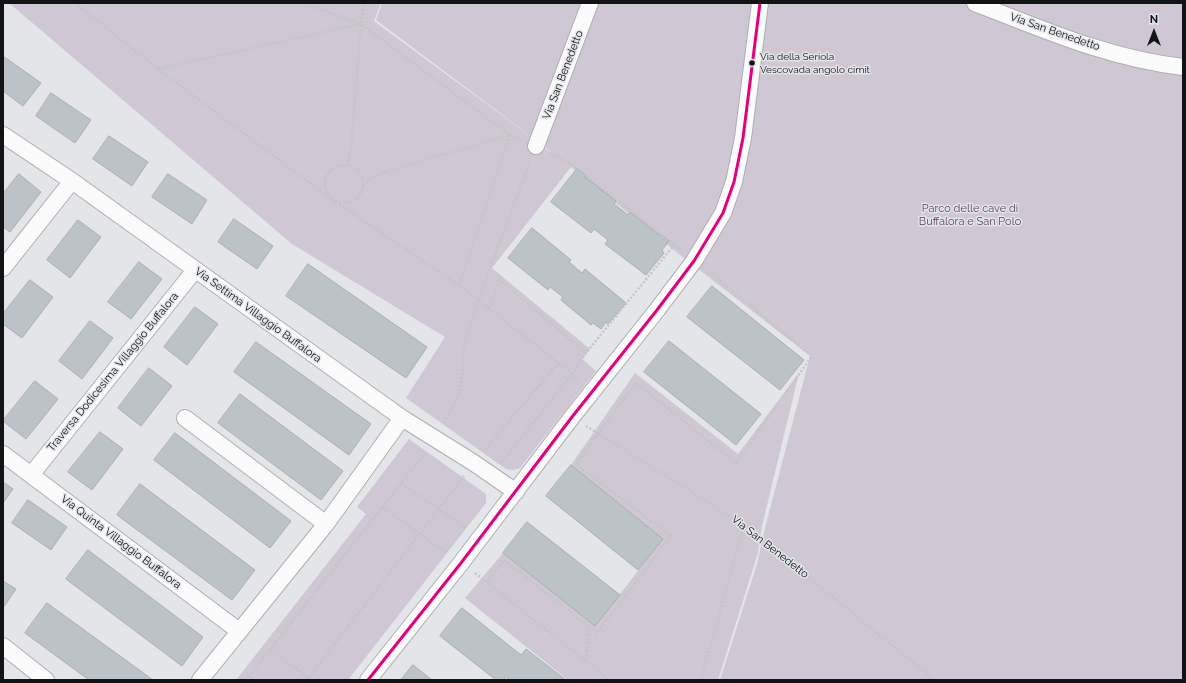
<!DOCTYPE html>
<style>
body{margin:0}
#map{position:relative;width:1186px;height:683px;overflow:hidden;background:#e3e5e8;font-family:Raleway,sans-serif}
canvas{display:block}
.frame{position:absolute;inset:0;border:4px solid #121315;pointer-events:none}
.north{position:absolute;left:1134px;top:12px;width:40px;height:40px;-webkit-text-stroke:3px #e2e5e9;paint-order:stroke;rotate:0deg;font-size:11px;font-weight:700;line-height:16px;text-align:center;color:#121315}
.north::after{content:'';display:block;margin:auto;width:14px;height:18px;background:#121315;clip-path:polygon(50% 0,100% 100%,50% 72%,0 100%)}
</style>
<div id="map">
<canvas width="1186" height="683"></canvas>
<div class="frame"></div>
<div class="north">N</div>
</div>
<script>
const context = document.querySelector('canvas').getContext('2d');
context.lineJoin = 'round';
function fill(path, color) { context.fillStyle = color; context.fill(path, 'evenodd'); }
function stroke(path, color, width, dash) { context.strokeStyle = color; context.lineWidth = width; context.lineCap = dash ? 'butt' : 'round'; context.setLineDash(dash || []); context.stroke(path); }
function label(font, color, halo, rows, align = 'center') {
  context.font = font + ' Raleway,sans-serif'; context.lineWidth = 3; context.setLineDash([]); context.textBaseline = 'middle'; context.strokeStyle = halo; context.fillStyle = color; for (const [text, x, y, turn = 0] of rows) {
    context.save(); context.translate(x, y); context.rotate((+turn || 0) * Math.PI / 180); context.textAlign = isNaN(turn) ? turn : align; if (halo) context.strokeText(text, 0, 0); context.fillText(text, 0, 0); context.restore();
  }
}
fill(new Path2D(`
 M9 3H381L374 21 530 136 543 147 553 153 376 20 382 3H1183V680H720L757 564 765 528 810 356 679 254 571 167 492 268 590 349 582 359 596 371 520 468 513 470 506 469 406 398 445 337 292 244Z
 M635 373 738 454 799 373 762 526 758 553 718 680H568L465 598 503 553 595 626 663 539 571 465Z
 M409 439 486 494V503L348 680H236L366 514 357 507Z`), '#cfc7d3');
const building = new Path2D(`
 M3 56 41 83 23 106 3 91Z
 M51 93 91 120 75 143 36 116Z
 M109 136 148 162 132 186 93 159Z
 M577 169 586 175 585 177 616 201 614 204 628 215 630 212 659 235 660 234 669 241 662 250 664 253 646 275 605 244 608 240 594 229 591 233 551 202Z
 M19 174 41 192 10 232 3 227V194Z
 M168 174 207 200 192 224 152 197Z
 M234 219 273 246 257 269 218 242Z
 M78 220 101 237 70 278 47 260Z
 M532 228 571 260 569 262 582 273 585 269 626 303 608 324 606 322 601 329 593 323 591 325 561 300 563 297 550 287 548 290 508 258Z
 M139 262 162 279 131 319 108 302Z
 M308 264 427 347 406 378 286 296Z
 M30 280 53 297 22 338 3 324V314Z
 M712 286 804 360 780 390 687 317Z
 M195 307 218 324 187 365 164 347Z
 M90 321 113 338 82 379 59 361Z
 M669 341 761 414 736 445 644 372Z
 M256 342 371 424 349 455 234 372Z
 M149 368 172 386 141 426 118 408Z
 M35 381 58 399 26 439 3 421Z
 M240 394 343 471 321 500 218 423Z
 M100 432 123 449 92 490 68 472Z
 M175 433 291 521 270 548 154 460Z
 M571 465 663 539 638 570 546 496Z
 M3 482 13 489 3 503Z
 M140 484 255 570 232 600 117 515Z
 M28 500 67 527 51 550 12 523Z
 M527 522 620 595 595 626 503 553Z
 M88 550 203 637 182 666 66 579Z
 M3 581 16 589 3 608Z
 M47 603 153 680H89L25 633Z
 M462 608 521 655 526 649 566 680H510L506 677 503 680H496L440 636Z
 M413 665 432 680H401Z`);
fill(building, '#bbc3c8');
stroke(building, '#abadaf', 1);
const minor = new Path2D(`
 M975 3C1042 29 1110 59 1183 67
 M3 135 72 181 402 418 474 463 516 492
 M536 146 590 3
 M3 268 72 181
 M185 418 326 524
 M3 454 239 631
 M31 475 195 270
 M3 646 46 680
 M200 680 326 524 402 418
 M368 680 461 563 572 417 657 310 694 261 723 213 734 182 743 138 760 3`);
stroke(minor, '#adafb0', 18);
stroke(new Path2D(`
 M75 3 158 69 331 199 459 285
 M302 3 361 24 510 135 521 139
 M158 69 361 24
 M550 153 573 165 681 250
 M325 184a19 19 0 1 1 38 0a19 19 0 1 1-38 0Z
 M347 166 351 148 361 24 364 3
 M363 184 381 173 510 135 459 285 579 379
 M489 309 499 279 586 353
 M444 423 460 392 463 368 464 346 478 300 530 162
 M586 426 744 525 935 680
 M485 450 558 363
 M502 462 572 374 586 353 674 245
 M401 483 466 528
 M382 507 447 553
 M475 573 610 680
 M487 582 504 560 597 633 671 536 576 464 636 383 736 463 812 356 707 270
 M270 649 311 680
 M586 660 589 627
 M249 676 255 680
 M246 680 425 453
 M307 680 464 476
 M701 680 744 525`), '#c4c5c5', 2.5, [2, 2]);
stroke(minor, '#fbfbfc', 16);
stroke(new Path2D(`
 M368 680 461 563 572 417 657 310 694 261 723 213 734 182 743 138 760 3`), '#e5007d', 3);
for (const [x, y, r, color] of [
 [752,63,3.5,"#121315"]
]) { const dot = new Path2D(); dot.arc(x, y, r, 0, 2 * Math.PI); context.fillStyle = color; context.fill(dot); stroke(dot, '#e2e5e9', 1.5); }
label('10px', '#121315', '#e2e5e9', [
 ["Via della Seriola",760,57],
 ["Vescovada angolo cimit",760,70]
], 'left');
label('11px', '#121315', '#e2e5e9', [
 ["Via San Benedetto",1055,32,19],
 ["Via San Benedetto",563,75,-69],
 ["Via Settima Villaggio Buffalora",258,315,36],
 ["Traversa Dodicesima Villaggio Buffalora",113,372,-51],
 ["Via Quinta Villaggio Buffalora",121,542,37],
 ["Via San Benedetto",770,547,38]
]);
label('11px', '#5f3d65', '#e2e5e9', [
 ["Parco delle cave di",970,209],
 ["Buffalora e San Polo",970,222]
]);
</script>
